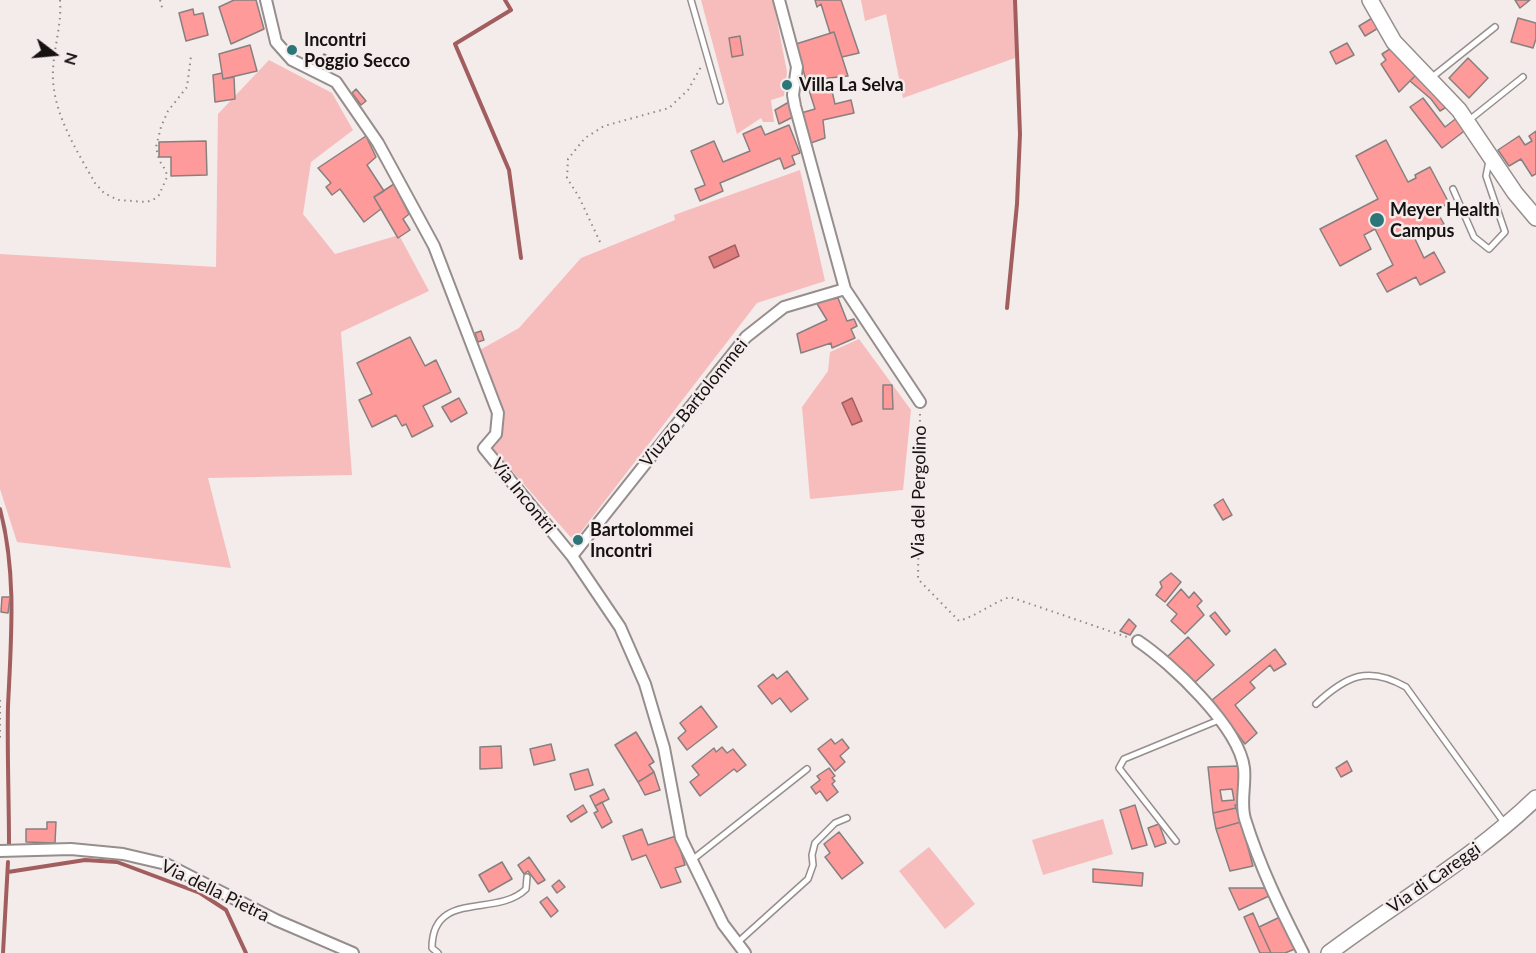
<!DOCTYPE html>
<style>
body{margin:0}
#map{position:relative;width:1536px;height:953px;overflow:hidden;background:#f4ebeb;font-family:Lato,sans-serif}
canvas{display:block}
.north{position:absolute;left:24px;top:24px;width:60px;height:60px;-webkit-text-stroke:4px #f4ebeb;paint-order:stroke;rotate:106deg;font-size:16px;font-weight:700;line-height:24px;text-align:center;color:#161212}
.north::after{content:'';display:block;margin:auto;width:21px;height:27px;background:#161212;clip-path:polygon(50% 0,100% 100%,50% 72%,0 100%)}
</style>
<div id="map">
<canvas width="1536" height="953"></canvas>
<div class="north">N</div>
</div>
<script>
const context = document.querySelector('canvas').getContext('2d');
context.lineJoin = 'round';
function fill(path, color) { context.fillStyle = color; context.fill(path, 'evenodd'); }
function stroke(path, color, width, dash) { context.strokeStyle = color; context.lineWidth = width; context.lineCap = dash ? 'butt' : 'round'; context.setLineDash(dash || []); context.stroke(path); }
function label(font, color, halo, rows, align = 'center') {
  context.font = font + ' Lato,sans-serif'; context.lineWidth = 5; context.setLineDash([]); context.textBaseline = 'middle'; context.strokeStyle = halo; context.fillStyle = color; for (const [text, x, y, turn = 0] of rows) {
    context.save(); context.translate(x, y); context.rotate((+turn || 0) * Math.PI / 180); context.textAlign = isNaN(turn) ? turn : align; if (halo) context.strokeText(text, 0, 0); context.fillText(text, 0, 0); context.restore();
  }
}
fill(new Path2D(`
 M701 0H773L787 72 784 96 771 100 774 122H763L761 118 737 134Z
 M861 0H1015V58L903 98 886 14 865 21Z
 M269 60 332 93 353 130 311 162 303 214 335 254 399 235 429 291 341 332 352 475 208 478 231 568 17 542 0 489V254L216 267 218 114Z
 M800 170 825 281 757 303 574 541 492 448 501 432 505 413 480 350 519 328 581 258 675 220 674 215Z
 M859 339 911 410 903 490 810 499 802 407 828 371 830 352Z
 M1103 819 1113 854 1043 875 1032 840Z
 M929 847 975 904 945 929 899 871Z`), '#f6bdbc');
const water = new Path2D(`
 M735 245 739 256 714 268 709 257Z
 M852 398 862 421 852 425 842 403Z`);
fill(water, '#de7d7e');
stroke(water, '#a25d5e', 1.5);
stroke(new Path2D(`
 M505 0 511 10 455 44 509 170 521 258
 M1007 308 1017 204 1020 134 1015 0
 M0 509C17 573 11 640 8 706 7 752 9 798 9 844
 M8 872 85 860 117 862 200 893 226 910 246 953
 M3 953 8 862`), '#a25d5e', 4);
const building = new Path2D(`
 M234 0H256L264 29 231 44 219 7Z
 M815 0H841L859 53 842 57 834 32 830 33 821 4 817 7Z
 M1515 0H1530L1520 8Z
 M193 9 194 15 203 13 208 35 186 41 179 13Z
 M1374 17 1380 27 1365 36 1359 26Z
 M1518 18 1536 23V39L1533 48 1511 42Z
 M834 32 848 76 829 78 807 84 796 44Z
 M740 36 743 55 732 57 729 38Z
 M1347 43 1354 55 1336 64 1330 52Z
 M250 45 257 71 223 79 219 54Z
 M1393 47 1417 74 1399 92 1381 64 1386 60 1382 54Z
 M324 54 331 58 324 70 317 66Z
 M1468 58 1488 78 1469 98 1449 78Z
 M222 73 223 79 234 77 235 99 215 102 213 75Z
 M1417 74 1448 106 1440 111 1431 99 1410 81Z
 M829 78 835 104 851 100 854 113 823 120 825 138 808 144 801 113 815 109 807 84Z
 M356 89 366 101 361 105 352 93Z
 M1423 98 1445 127 1458 117 1467 129 1442 148 1410 107Z
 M789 102 793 117 779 124 775 110Z
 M789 125 800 153 792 156 795 164 784 169 780 158 720 183 723 191 700 201 695 189 705 185 691 151 714 141 723 162 750 151 743 134 761 126 765 135Z
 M1536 131V174L1532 176 1521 159 1509 166 1498 150 1519 136 1525 145 1532 141 1529 136Z
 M366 136 376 157 367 165 384 191 374 197 381 209 364 222 340 189 332 195 326 187 331 183 318 168Z
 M1386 140 1408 182 1416 178 1415 175 1430 167 1449 203 1436 210 1444 224 1415 239 1424 258 1434 252 1445 272 1420 285 1416 277 1387 292 1377 274 1393 265 1375 229 1364 235 1371 249 1340 266 1320 229 1378 199 1356 156Z
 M206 141 207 175 171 176V157H159V142Z
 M394 184 409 214 403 219 410 230 398 238 374 197Z
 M838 298 847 321 854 319 857 326 851 329 855 338 832 348 831 343 801 353 797 334 827 320 816 302Z
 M481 331 484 340 478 342 475 333Z
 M410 337 425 366 436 360 451 392 423 406 433 426 412 437 406 424 402 426 396 415 372 427 359 400 372 394 357 363Z
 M883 385H892L893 409H883Z
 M459 398 467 413 451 422 442 407Z
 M1223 499 1232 515 1223 520 1214 505Z
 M1171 573 1181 582 1165 602 1156 595 1162 587 1160 582Z
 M1181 589 1189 598 1194 592 1202 601 1197 606 1204 615 1185 634 1171 621 1177 614 1167 605Z
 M2 597H10L8 613 1 612Z
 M1215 612 1230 631 1226 635 1210 616Z
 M1129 619 1136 626 1130 635 1120 631Z
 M1188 637 1214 665 1192 685 1167 657Z
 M1275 649 1286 664 1274 671 1270 665 1250 682 1255 688 1235 705 1257 733 1245 744 1212 700Z
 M787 671 808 699 791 712 780 698 772 704 758 686 773 674 777 679Z
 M701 706 717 727 687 750 678 738 686 731 680 723Z
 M636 732 654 762 649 765 654 772 638 782 615 745Z
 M831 739 835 744 842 739 849 748 840 756 845 762 835 771 818 749Z
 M551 744 555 760 534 765 530 749Z
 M501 746 502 768 480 769V747Z
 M722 747 727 753 733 749 746 765 737 772 734 769 700 796 690 782 699 775 692 766 714 748 716 752Z
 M1347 761 1352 771 1341 777 1336 768Z
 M1239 766 1241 804 1235 805 1236 808 1213 813 1208 767ZM1232 789 1234 800 1222 801 1220 790Z
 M829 768 835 776 832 778 835 781 832 784 838 792 827 801 820 791 816 794 811 787 820 780 817 776Z
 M588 769 593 785 575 790 570 774Z
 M654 772 660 790 645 795 638 782Z
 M604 789 609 799 595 806 590 796Z
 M602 802 612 822 602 828 594 813 598 811 595 806Z
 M583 805 587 812 571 822 567 816Z
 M1135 805 1147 845 1132 849 1120 810Z
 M1236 808 1241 822 1216 829 1213 813Z
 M47 822H56L55 843 26 842V829H47Z
 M1241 822 1253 866 1230 871 1216 829Z
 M1159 824 1166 843 1155 847 1148 828Z
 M642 829 648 845 676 836 685 865 675 868 681 882 661 888 646 855 632 860 623 836Z
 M839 832 863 863 842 879 825 857 830 853 824 844Z
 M529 857 545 880 538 884 528 871 524 874 518 865Z
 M502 862 512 879 489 892 479 875Z
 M1093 869 1143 873 1142 886 1093 882Z
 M559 880 565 887 557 893 552 886Z
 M1229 888H1267L1269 896 1239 910Z
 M547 897 558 911 551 917 540 902Z
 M1253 913 1259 927 1271 953H1260L1244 917Z
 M1280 917 1295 949 1285 953H1271L1259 927Z`);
fill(building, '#ff9a9b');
stroke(building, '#887f7f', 1.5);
const lane = new Path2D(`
 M691 0 720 101
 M1431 78 1495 27
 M1468 121 1523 77
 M1453 189 1474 237 1489 249 1505 232 1486 176 1489 161
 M1316 704C1346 676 1368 665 1406 687L1505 824
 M1176 841 1119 768 1124 759 1219 720
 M692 860 807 769
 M737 943 808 879 813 865 812 855 815 843 835 823 847 818
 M438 953 432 948C432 889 497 918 526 889L527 877`);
const street = new Path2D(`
 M266 0 276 42 292 60 336 82 378 143 434 246 498 413 496 434 484 448 572 556 620 627 645 684 664 748 681 838 723 924 745 953
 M779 0 797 67 793 95 795 106 845 289 920 402
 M572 556 746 337 784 307 845 289
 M1138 641C1171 663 1239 727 1244 768 1246 784 1240 803 1245 819 1260 867 1280 908 1303 953
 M0 851 71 849 123 854 166 864 276 920 353 953`);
const secondary = new Path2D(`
 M1370 0 1394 42 1459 110 1515 193 1536 218
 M1329 953C1398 901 1474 858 1536 798`);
stroke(lane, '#968e8d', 8);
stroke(street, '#968e8d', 14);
stroke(secondary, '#968e8d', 18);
stroke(new Path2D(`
 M60 0C62 23 54 47 53 70 51 111 76 149 95 183L104 193 118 200 146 202 153 200 159 195 167 177 166 171 159 160 156 147 161 127 168 111 187 87 191 56
 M160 0 163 11
 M600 242 579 197 567 178 568 159 585 138 604 126 669 108 688 90 701 67
 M920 414 918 579 959 621C978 615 992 603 1010 597L1127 637
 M0 700V740`), '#8e8888', 2, [1.5, 4.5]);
stroke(lane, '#fff', 5);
stroke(street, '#fff', 10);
stroke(secondary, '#fff', 15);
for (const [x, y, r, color] of [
 [292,50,6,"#2c767a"],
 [787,85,6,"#2c767a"],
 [1377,220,8,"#2c767a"],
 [578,540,6,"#2c767a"]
]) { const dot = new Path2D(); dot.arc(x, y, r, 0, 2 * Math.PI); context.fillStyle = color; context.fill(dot); stroke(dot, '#f4ebeb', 2); }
label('bold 18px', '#161212', '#f4ebeb', [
 ["Incontri",304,40],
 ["Poggio Secco",304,61],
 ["Villa La Selva",799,85],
 ["Meyer Health",1390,210],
 ["Campus",1390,231],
 ["Bartolommei",590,530],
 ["Incontri",590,551]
], 'left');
label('18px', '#161212', '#f4ebeb', [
 ["Viuzzo Bartolommei",694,403,-51],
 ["Via del Pergolino",919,492,-89],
 ["Via Incontri",523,496,51],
 ["Via di Careggi",1434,878,-35],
 ["Via della Pietra",215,891,26]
]);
</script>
